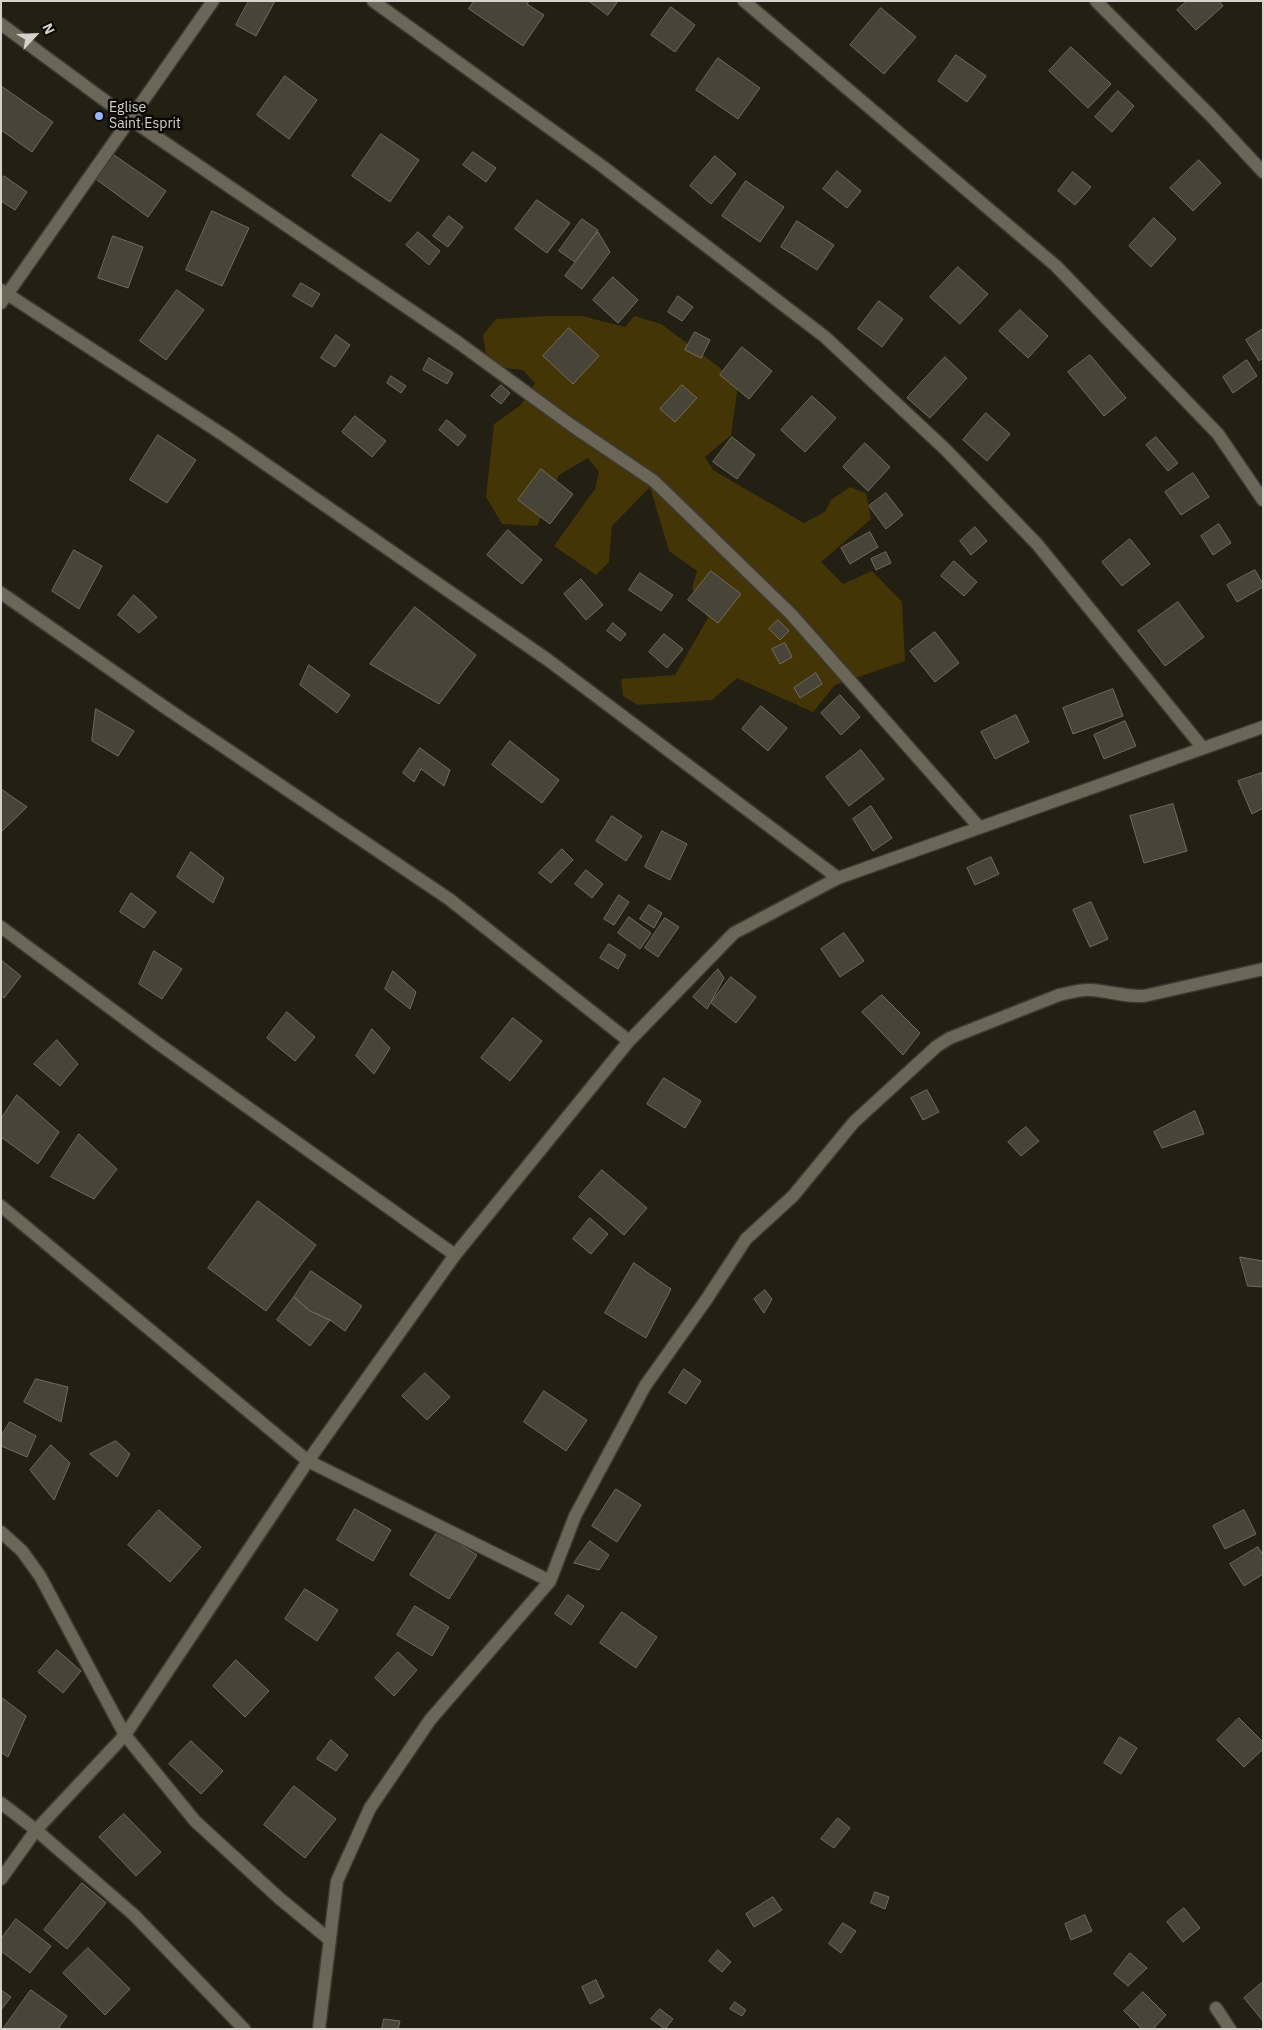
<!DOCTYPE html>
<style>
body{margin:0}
#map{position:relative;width:1264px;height:2030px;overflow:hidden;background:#231f13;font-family:"IBM Plex Sans",sans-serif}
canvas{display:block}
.frame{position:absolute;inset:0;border:2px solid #d4d2ca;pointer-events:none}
.north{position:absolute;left:10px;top:10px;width:50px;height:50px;-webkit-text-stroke:4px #0b0905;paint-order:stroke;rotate:65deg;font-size:14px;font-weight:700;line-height:20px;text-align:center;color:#d4d2ca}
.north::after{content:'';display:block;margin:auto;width:18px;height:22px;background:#d4d2ca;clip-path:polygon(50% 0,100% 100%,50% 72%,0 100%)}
</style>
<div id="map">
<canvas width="1264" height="2030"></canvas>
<div class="frame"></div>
<div class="north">N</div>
</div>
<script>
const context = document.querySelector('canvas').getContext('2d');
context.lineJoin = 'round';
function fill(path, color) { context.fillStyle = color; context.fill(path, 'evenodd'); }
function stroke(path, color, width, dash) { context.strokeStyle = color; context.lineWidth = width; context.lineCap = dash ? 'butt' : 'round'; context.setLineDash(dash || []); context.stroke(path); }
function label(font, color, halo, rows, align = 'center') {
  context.font = font + ' "IBM Plex Sans",sans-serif'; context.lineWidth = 5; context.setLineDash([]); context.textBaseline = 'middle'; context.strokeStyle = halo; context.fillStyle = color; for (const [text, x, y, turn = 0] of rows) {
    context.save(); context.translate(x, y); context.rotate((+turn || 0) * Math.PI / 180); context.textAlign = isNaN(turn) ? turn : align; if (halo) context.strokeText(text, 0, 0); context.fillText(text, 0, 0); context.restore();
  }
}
fill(new Path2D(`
 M546 316H582L625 327 634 316 661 324 719 367 738 386 731 435 705 457 713 470 804 523 825 512 831 500 850 487 866 493 871 519 821 562 843 584 872 571 902 602 905 661 835 685 813 712 737 678 712 700 638 705 623 696 621 679 675 675 708 618 692 588 697 571 669 551 650 487 612 526 609 562 596 575 554 546 595 489 599 472 588 458 559 475 537 526 502 524 486 497 494 424 521 405 535 383 523 370 504 368 486 355 483 335 496 319Z`), '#433506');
const building = new Path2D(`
 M249 1H275L256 36 236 25Z
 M474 1H529L527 4 544 15 523 46 469 9Z
 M589 1H618L608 15Z
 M1187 1H1219L1223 6 1196 30 1177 10Z
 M671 7 695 25 675 52 651 35Z
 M881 8 916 37 884 74 850 45Z
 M1071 47 1111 84 1088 108 1049 71Z
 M956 55 986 76 967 102 938 81Z
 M718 58 760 88 738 119 696 90Z
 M285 76 317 100 289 139 257 115Z
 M1 86 53 122 32 152 1 130Z
 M1118 91 1134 106 1112 132 1095 117Z
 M381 134 419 160 390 202 352 176Z
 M473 152 496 168 486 182 463 165Z
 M114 155 166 191 148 217 97 180Z
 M715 156 736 174 711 204 690 186Z
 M1199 160 1221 183 1193 211 1170 188Z
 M837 171 861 191 847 208 823 189Z
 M1073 172 1091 187 1075 205 1058 191Z
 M4 176 27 192 15 210 1 201V179Z
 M746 181 784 207 760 242 722 216Z
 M537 200 570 223 547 253 515 229Z
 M212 211 249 228 222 286 186 270Z
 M449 216 463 227 448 247 433 236Z
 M1154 218 1176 239 1151 267 1129 246Z
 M582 219 598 230 575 262 559 251Z
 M797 221 834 245 817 270 781 247Z
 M418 232 440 251 429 265 406 245Z
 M598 232 610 252 582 289 565 276Z
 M113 236 143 247 128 288 98 278Z
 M958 267 988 294 960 324 930 297Z
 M613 277 638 300 618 323 593 300Z
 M301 283 320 294 312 307 293 296Z
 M177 290 204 310 166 360 140 341Z
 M678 296 693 307 682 321 668 312Z
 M879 301 903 319 882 347 858 329Z
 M1020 310 1048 336 1028 358 999 331Z
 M569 328 599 356 573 384 543 356Z
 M1263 329V358L1259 361 1246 340Z
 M695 332 710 340 701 358 685 350Z
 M336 335 350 345 335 367 321 358Z
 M742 347 772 371 749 399 720 375Z
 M1090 355 1126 398 1104 416 1068 372Z
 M945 357 967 378 930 418 907 398Z
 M429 358 453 373 447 384 423 370Z
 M1247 360 1257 376 1233 393 1223 377Z
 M391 376 406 386 401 393 387 383Z
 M501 385 510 393 501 404 491 396Z
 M682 385 697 398 675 422 660 409Z
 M812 396 836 418 805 452 781 430Z
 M986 413 1010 434 987 461 963 440Z
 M355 416 386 441 372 457 342 432Z
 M447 420 466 436 458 446 439 430Z
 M158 435 196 460 167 503 130 480Z
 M732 437 755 455 737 479 713 462Z
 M1156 437 1178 463 1168 471 1146 445Z
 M865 443 890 467 868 491 843 467Z
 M541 469 573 494 550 524 518 500Z
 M1193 473 1209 497 1181 515 1165 492Z
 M886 493 903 515 886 529 869 506Z
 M1219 524 1231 543 1213 555 1201 536Z
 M975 527 987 541 971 555 960 541Z
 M508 530 542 560 522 584 487 555Z
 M870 532 878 547 850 564 841 548Z
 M1130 539 1150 564 1122 586 1102 562Z
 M74 550 102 566 79 609 52 591Z
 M886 552 891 563 876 570 871 559Z
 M954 561 977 582 964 596 941 576Z
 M1255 570 1263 584V587L1237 602 1227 585Z
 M711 571 741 594 718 623 688 600Z
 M640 573 673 595 661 611 629 590Z
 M581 579 603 605 586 620 564 594Z
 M134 595 157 617 139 633 118 615Z
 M1178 602 1204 637 1165 666 1138 631Z
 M415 607 476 655 439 704 370 664Z
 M778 620 789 631 780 640 769 629Z
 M613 623 626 634 620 641 607 631Z
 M935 632 959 663 935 682 910 651Z
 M664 634 683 649 667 668 649 652Z
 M785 643 792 657 780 664 772 649Z
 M309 665 350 695 337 713 300 685Z
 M816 673 822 684 800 698 794 688Z
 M1113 689 1123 716 1073 734 1063 708Z
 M840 695 860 717 841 735 821 713Z
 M761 706 787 728 768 751 742 729Z
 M96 709 134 731 118 756 92 741Z
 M1016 715 1029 742 995 759 981 732Z
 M1125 721 1136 746 1104 759 1094 735Z
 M510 741 559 780 542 803 492 765Z
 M420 748 450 770 444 786 421 769 414 782 403 773Z
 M861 750 884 779 849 806 826 777Z
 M1262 773 1263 808 1252 814 1238 781Z
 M1 789 27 807 1 832Z
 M1173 804 1187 851 1144 863 1130 816Z
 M871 806 892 838 873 851 853 819Z
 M612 816 642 836 626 861 596 841Z
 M662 831 687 844 670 880 645 867Z
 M562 849 573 860 551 883 539 873Z
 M191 852 224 878 213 903 177 877Z
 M991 857 999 874 975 885 967 868Z
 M586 870 603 884 592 898 575 884Z
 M131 893 156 912 144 928 120 912Z
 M619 895 629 902 614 925 604 919Z
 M1091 902 1108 939 1090 947 1073 910Z
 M649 905 662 913 654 928 640 919Z
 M629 917 651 933 640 949 618 933Z
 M665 918 679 927 658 957 645 948Z
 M844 933 864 961 840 977 821 949Z
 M609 944 626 955 618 969 600 958Z
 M154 951 182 969 162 999 139 984Z
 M1 960 21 976 4 998 1 996Z
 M718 969 724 978 707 1009 693 997Z
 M393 971 416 992 410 1009 385 989Z
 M731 977 756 997 736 1023 711 1003Z
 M882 995 920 1033 903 1055 862 1012Z
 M287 1012 315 1037 295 1061 267 1038Z
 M513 1018 542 1041 510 1081 481 1058Z
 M372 1029 390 1048 374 1074 356 1056Z
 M57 1040 78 1064 60 1086 34 1064Z
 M664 1078 701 1101 685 1128 647 1104Z
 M927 1090 939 1112 923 1120 911 1098Z
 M17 1095 59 1132 38 1164 1 1137V1119Z
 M1195 1111 1204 1134 1162 1148 1154 1132Z
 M1026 1127 1039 1141 1021 1156 1008 1142Z
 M79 1134 117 1169 94 1199 51 1177Z
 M602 1170 647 1208 624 1235 579 1197Z
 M258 1201 316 1245 266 1311 208 1268Z
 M590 1218 608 1234 591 1254 573 1239Z
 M1240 1257 1263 1261V1287L1248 1286Z
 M634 1263 671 1289 646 1338 605 1313Z
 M311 1271 362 1306 345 1331 330 1320 310 1311 294 1297Z
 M765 1290 772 1299 764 1313 754 1299Z
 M294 1297 310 1311 330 1320 310 1346 277 1320Z
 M684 1369 701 1381 686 1404 669 1393Z
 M425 1373 450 1397 427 1420 402 1396Z
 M36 1379 68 1387 61 1422 24 1402Z
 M544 1391 587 1420 566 1451 524 1422Z
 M10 1422 36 1436 27 1457 1 1446V1436Z
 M116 1441 130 1454 117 1477 90 1454Z
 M51 1445 70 1463 54 1500 30 1470Z
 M616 1489 641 1505 617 1542 592 1526Z
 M355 1509 391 1530 373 1561 337 1540Z
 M159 1510 201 1547 170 1582 128 1545Z
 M1244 1510 1256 1534 1225 1549 1213 1526Z
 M438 1531 477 1555 449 1599 410 1575Z
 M590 1541 609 1555 599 1570 574 1563Z
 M1258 1547 1263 1555V1574L1244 1586 1230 1564Z
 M305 1589 338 1610 317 1641 285 1619Z
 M568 1595 584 1606 571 1625 555 1614Z
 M415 1606 449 1627 432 1656 397 1635Z
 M622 1612 657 1637 636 1668 600 1643Z
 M57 1650 81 1671 63 1693 38 1672Z
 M398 1652 417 1670 394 1696 375 1678Z
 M236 1660 269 1691 245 1717 213 1686Z
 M1 1697 26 1716 8 1757 1 1752Z
 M1239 1718 1263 1742V1749L1244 1767 1217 1740Z
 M1120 1737 1137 1748 1121 1774 1104 1763Z
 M331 1740 348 1755 336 1771 317 1759Z
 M191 1741 223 1771 201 1794 169 1764Z
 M294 1786 336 1819 305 1858 264 1825Z
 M124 1814 161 1852 136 1876 99 1837Z
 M838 1818 850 1828 834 1848 821 1839Z
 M82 1883 106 1903 67 1949 44 1930Z
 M875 1892 889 1897 885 1909 871 1903Z
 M773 1897 782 1910 754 1927 746 1914Z
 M1184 1908 1200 1928 1183 1942 1167 1922Z
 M1085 1915 1092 1931 1071 1940 1065 1924Z
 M16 1919 51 1946 30 1973 1 1951V1939Z
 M843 1923 856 1931 841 1953 829 1944Z
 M88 1948 130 1989 105 2015 63 1973Z
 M718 1950 731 1962 722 1972 709 1961Z
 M1130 1953 1147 1968 1128 1986 1114 1974Z
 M596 1980 604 1997 590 2004 582 1987Z
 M1263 1982V2021L1244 1998Z
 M1 1990 11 1997 1 2010Z
 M31 1990 67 2016 58 2029H3Z
 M1143 1992 1166 2015 1153 2029H1142L1124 2011Z
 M735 2002 746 2010 742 2016 730 2009Z
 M660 2009 673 2019 665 2029 651 2019Z
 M384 2019 400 2021 398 2029H382Z`);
fill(building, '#484437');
stroke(building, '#716c5e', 1);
const minor = new Path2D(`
 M373 1 602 166 825 337 945 449 1037 544 1202 747
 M744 1 1056 266 1218 434 1263 500
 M1096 1 1210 115 1263 172
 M1 24 130 119 459 343 571 425 654 481 791 614 979 827
 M1 290 225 436 548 660 838 878
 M1 303 213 1
 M1 593 163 706 449 899 629 1041
 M1 927 156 1042 455 1255
 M1 1206 308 1461 550 1581
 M1 1532 22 1551 40 1576 125 1735 195 1821 279 1898 330 1940
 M1 1803 36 1830 134 1915 244 2029
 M1 1879 36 1830 125 1735 308 1461 455 1255 629 1041 734 933 838 878 1263 727
 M1216 2008 1230 2029
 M319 2029 337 1881 370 1808 430 1720 550 1581 575 1516 645 1386 706 1300 746 1239 793 1196 854 1122 937 1046 950 1038 1059 995C1069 993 1081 989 1091 990 1109 991 1125 997 1144 996L1263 969`);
stroke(minor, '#3c3932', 15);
stroke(minor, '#6b6658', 12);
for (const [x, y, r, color] of [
 [99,116,5,"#98b5fd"]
]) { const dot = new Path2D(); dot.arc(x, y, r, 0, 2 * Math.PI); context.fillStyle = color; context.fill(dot); stroke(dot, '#0b0905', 2); }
label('14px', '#d4d2ca', '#0b0905', [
 ["Eglise",109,108],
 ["Saint Esprit",109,124]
], 'left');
</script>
